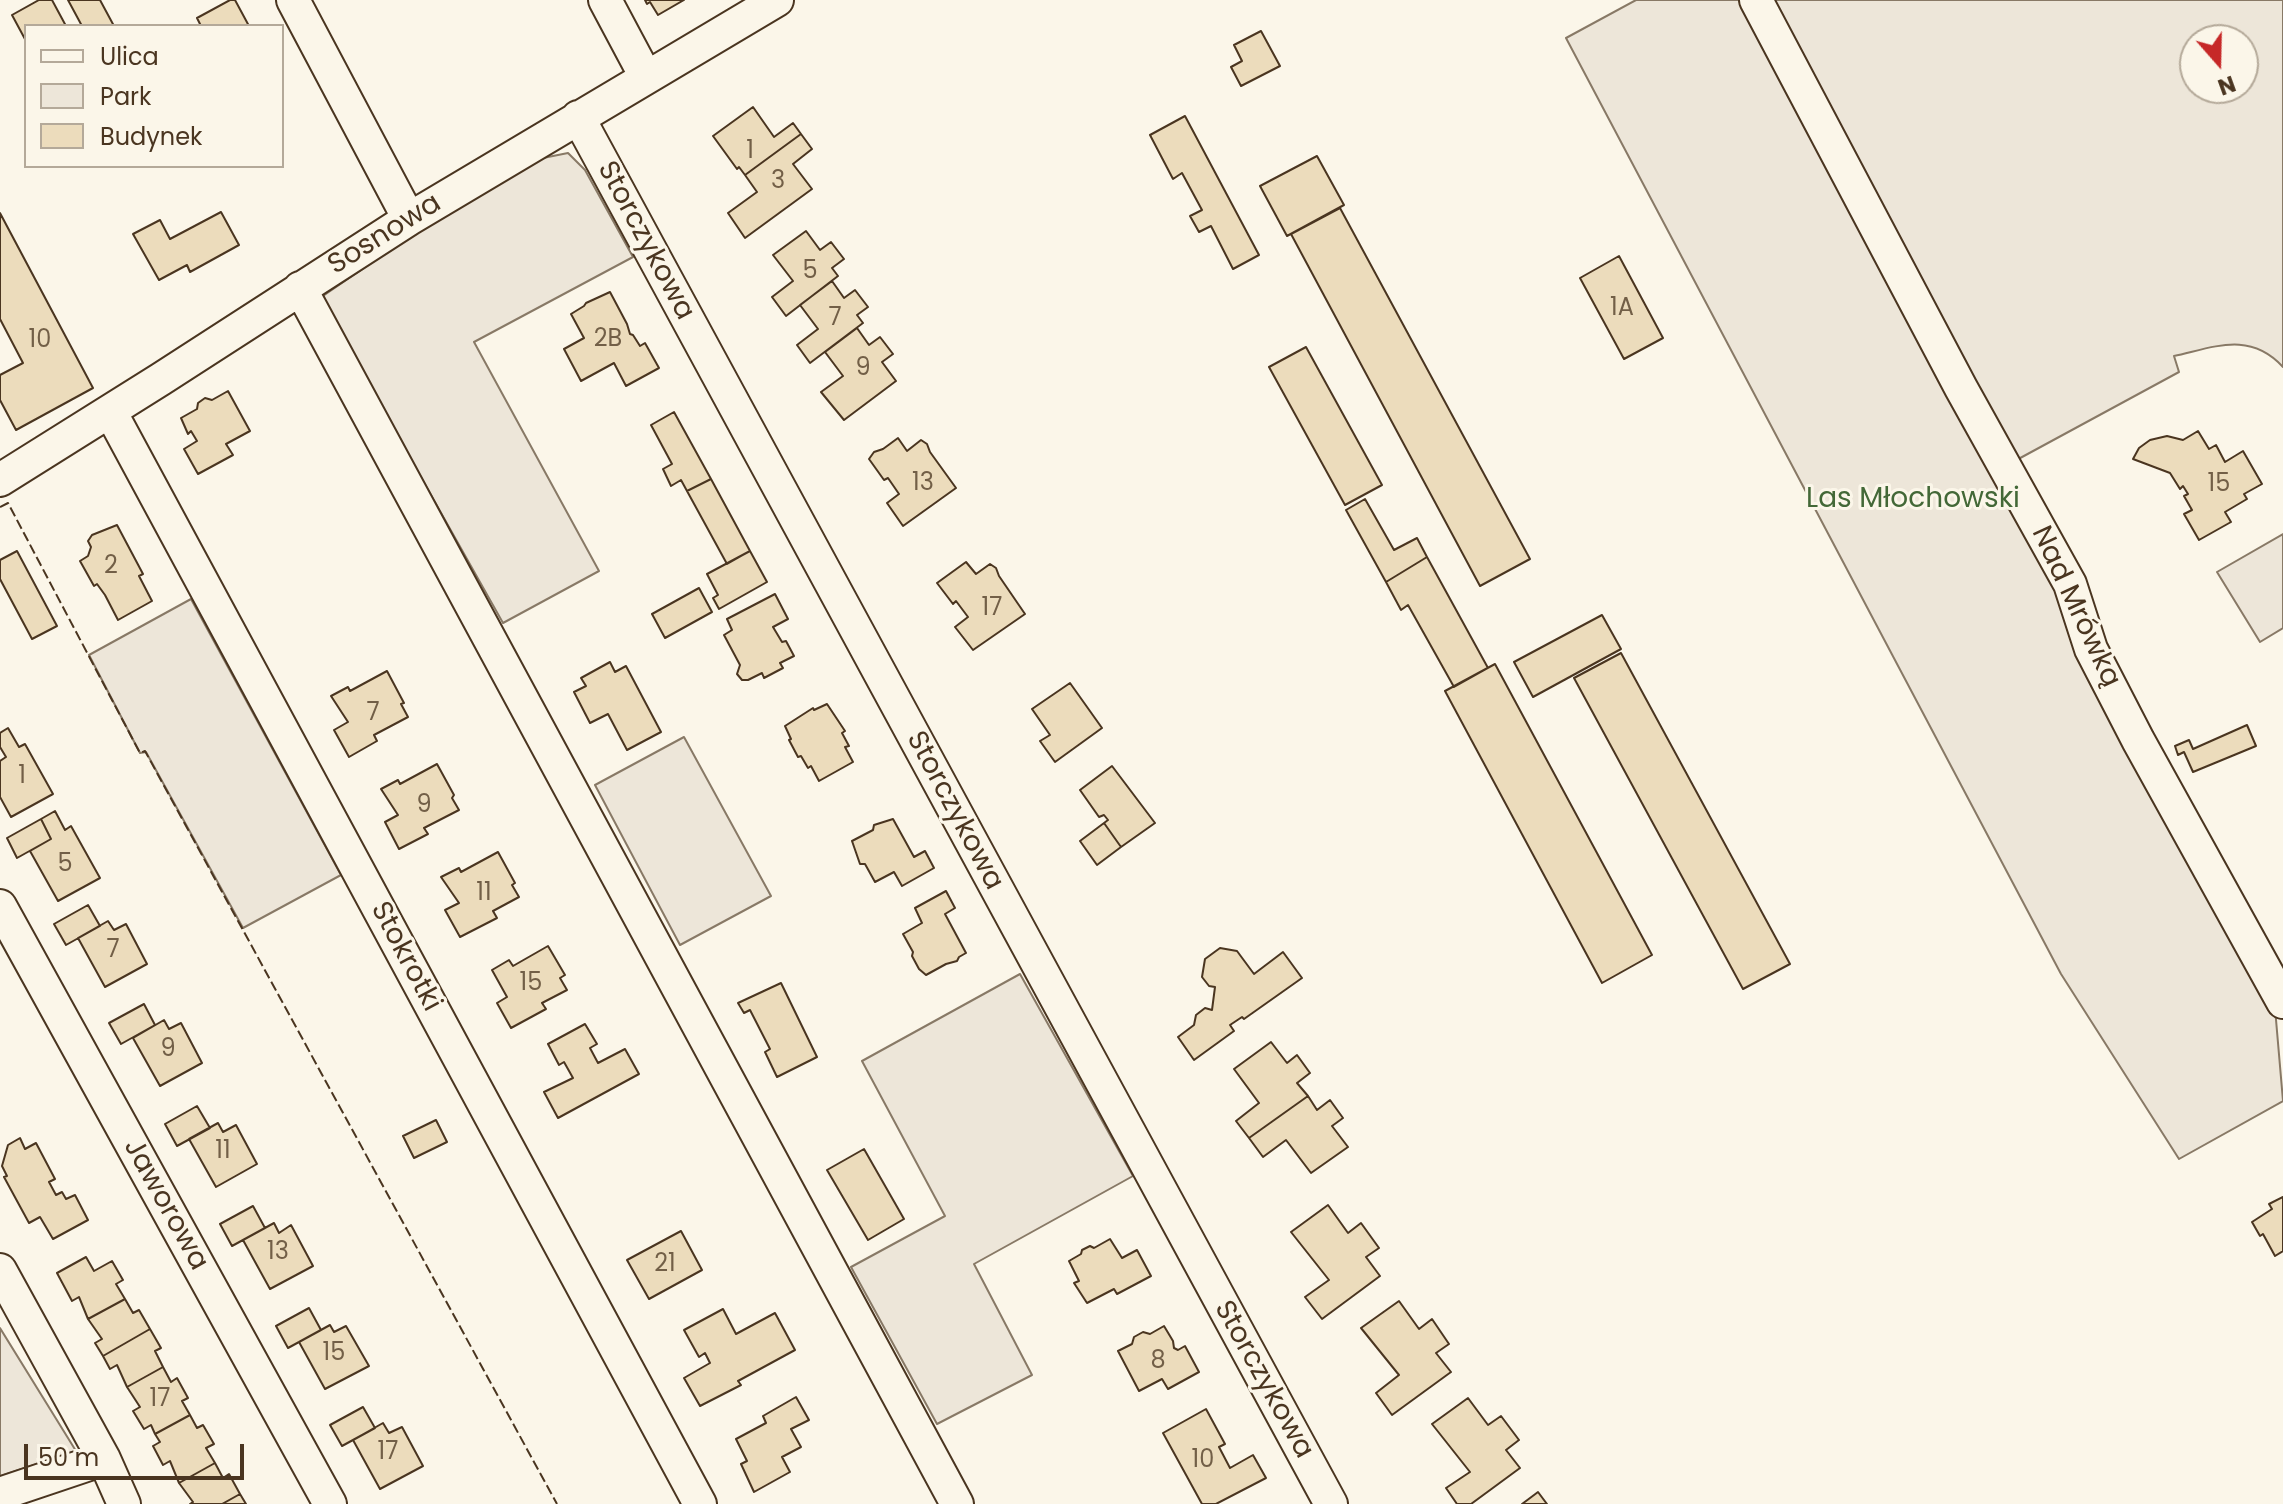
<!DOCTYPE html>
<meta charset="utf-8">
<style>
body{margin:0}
#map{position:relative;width:2283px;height:1504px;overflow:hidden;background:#fbf6e9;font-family:Poppins,sans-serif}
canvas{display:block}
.legend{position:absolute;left:24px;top:24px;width:260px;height:144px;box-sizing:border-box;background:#fbf6e9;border:2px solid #b4a999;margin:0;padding:10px 14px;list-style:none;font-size:24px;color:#4a3520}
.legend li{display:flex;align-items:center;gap:16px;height:40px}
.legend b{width:40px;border:2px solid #b4a999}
.north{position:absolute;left:2179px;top:24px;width:80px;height:80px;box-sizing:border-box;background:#fbf6e9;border:2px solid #b4a999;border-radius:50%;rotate:160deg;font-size:22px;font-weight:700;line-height:32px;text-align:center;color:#4a3520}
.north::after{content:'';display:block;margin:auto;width:28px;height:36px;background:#c62828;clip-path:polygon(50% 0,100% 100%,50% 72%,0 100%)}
.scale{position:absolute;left:24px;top:1444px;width:220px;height:36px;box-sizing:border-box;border:4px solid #4a3520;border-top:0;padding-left:10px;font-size:24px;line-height:28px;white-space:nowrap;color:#4a3520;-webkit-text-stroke:6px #fbf6e9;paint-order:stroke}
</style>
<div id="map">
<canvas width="2283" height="1504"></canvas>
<ul class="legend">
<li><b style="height:10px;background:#fbf6e9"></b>Ulica</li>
<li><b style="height:22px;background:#ede6d9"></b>Park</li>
<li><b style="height:22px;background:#ecdcbc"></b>Budynek</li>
</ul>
<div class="north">N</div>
<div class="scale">50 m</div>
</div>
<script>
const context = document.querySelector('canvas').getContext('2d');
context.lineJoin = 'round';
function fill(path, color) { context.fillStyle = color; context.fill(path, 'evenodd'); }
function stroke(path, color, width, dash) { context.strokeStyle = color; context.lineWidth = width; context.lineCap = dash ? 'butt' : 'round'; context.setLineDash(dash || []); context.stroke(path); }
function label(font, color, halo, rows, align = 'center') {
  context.font = font + ' Poppins,sans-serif'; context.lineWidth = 6; context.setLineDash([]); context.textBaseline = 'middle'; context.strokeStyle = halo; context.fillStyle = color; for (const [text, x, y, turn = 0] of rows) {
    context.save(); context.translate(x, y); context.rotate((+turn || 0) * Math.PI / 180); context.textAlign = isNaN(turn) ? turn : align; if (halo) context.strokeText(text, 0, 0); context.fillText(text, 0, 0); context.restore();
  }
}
const green = new Path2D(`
 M1636 0H1745L2275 1008 2283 1101 2179 1159 2061 974 1566 38Z
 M1765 0H2283V367C2250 331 2215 347 2174 356L2179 372 2011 463ZM2195 40H2243V88H2195Z
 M568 153 585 170 633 257 474 342 599 571 503 623 320 298 447 211 533 160Z
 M2283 534V628L2260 642 2217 572Z
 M191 599 341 875 243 928 146 752 140 753 89 655Z
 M684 737 771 896 680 945 595 785Z
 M1020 974 1133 1176 974 1264 1032 1375 937 1424 851 1267 945 1216 862 1061Z
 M0 1328 76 1451 0 1476Z`);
fill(green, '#ede6d9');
stroke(green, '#887966', 2);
const building = new Path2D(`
 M39 0H52L66 26H26V41L12 15Z
 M68 0H100L114 26H82Z
 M230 0H235L249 26H201L197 18Z
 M645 0H684L658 15 650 2 647 4Z
 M1261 31 1280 66 1241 86 1231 67 1242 61 1234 45Z
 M753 107 774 137 793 123 801 134 745 175 739 167 737 169 713 136Z
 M1185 116 1259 255 1233 269 1211 226 1199 232 1190 216 1202 210 1182 173 1173 179 1150 135Z
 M801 134 812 149 793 164 812 189 745 238 728 213 757 192 745 175Z
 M1317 156 1344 205 1287 236 1260 186Z
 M1340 208 1530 559 1480 586 1291 234Z
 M221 212 239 245 190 272 187 265 159 280 133 234 160 220 170 239Z
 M0 213 93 388 16 430 0 400V375L23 363 0 319Z
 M806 231 820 250 831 242 844 259 832 268 838 276 786 316 772 297 793 281 773 255Z
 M1619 256 1663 338 1624 359 1580 278Z
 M832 281 844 298 855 290 868 307 857 315 863 323 810 363 797 345 818 329 800 305Z
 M610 292 627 324 630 334 633 335 640 346 645 343 659 368 626 386 614 363 581 381 564 349 584 338 571 314 584 306 586 303Z
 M857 328 869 345 880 337 893 354 882 362 896 381 844 420 821 392 843 376 825 352Z
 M1306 347 1382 485 1345 505 1269 367Z
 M228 391 250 431 226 444 233 455 198 474 184 449 197 441 191 431 188 434 181 418 197 409 198 403 205 398 212 400Z
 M674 412 711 479 687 491 681 480 671 486 663 469 672 464 651 425Z
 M2198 431 2209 449 2216 445 2225 462 2243 451 2262 484 2244 494 2247 499 2225 512 2231 522 2199 540 2184 514 2192 510 2184 496 2188 494 2183 486 2180 489 2170 473 2133 459 2139 448 2150 440 2167 436 2183 440Z
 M898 438 907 451 921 440 927 444 930 452 956 488 903 526 887 503 899 494 888 478 884 480 869 459 874 452 883 449Z
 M711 479 750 551 727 564 687 491Z
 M1365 499 1394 550 1417 538 1427 557 1386 582 1346 510Z
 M117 525 143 574 139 576 152 601 118 620 105 595 97 584 94 586 80 561 88 556 91 547 88 541 92 535Z
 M17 551 57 626 32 639 0 579V560Z
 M750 551 767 582 719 609 713 598 718 595 707 574Z
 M1427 557 1488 668 1454 687 1408 605 1401 610 1386 582Z
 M966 562 976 574 990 564 996 568 999 576 1025 614 973 650 955 627 968 617 956 601 953 604 937 583Z
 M699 588 712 612 665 638 652 614Z
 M775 594 788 619 773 627 782 642 786 641 794 656 780 663 783 668 764 678 762 673 748 680H742L737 674 740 665 724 635 732 630 727 619Z
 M1602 615 1621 649 1533 697 1514 662Z
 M1621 653 1790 964 1743 989 1574 678Z
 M610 662 615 672 626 666 661 732 627 750 608 714 590 723 574 692 586 686 581 678Z
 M1495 664 1652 955 1602 983 1445 691Z
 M387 671 404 703 401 704 408 717 374 735 377 741 349 757 334 730 348 722 331 696 348 687 350 691Z
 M1070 683 1102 728 1055 762 1040 741 1050 735 1032 709Z
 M827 704 845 731 842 733 849 746 845 747 853 762 819 781 811 766 808 768 801 756 798 757 789 740 791 739 785 726 813 708 814 710Z
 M2247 725 2256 746 2193 772 2184 752 2178 755 2175 746 2189 740 2193 749Z
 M8 728 19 747 25 744 53 794 11 817 0 797V761L6 757 0 747V733Z
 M437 764 454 795 452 798 459 810 424 828 428 834 399 849 385 822 398 815 381 789 398 780 400 784Z
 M1112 766 1155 823 1121 847 1104 823 1108 820 1104 815 1099 817 1080 790Z
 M55 811 65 830 71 826 100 878 58 901 30 851 51 839 41 819Z
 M41 819 51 839 17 858 7 838Z
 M893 819 914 857 925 851 934 868 902 886 894 872 875 882 865 864H860L852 841 873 830 874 825Z
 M1104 823 1121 847 1097 865 1080 841Z
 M498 852 515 883 512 885 519 897 493 911 497 918 460 937 445 910 459 903 441 877 459 868 461 872Z
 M946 891 955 908 945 914 966 953 959 957 957 961 946 964 926 975 919 969 912 956 913 952 903 934 922 923 915 908Z
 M88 905 100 926 66 945 54 924Z
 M108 921 114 930 126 924 147 964 105 987 78 938Z
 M548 946 565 975 560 978 567 990 542 1003 546 1009 511 1028 497 1003 507 997 492 970 509 960 513 966Z
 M1220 948 1237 951 1254 974 1283 952 1302 978 1244 1019 1242 1017 1230 1025 1234 1031 1194 1060 1178 1037 1194 1025 1196 1015 1205 1008 1212 1010 1215 987 1209 986 1202 977 1205 959Z
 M781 983 817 1057 777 1077 765 1052 770 1049 750 1010 744 1013 738 1003Z
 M144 1004 155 1025 121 1044 109 1023Z
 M164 1020 169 1029 181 1023 202 1063 160 1086 133 1038Z
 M585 1024 597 1044 590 1048 598 1063 625 1049 639 1074 558 1118 544 1092 573 1078 564 1062 559 1065 548 1044Z
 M1271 1042 1287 1063 1297 1055 1310 1073 1297 1083 1308 1096 1249 1138 1236 1121 1259 1103 1234 1069Z
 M1308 1096 1317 1110 1330 1100 1343 1118 1332 1126 1348 1147 1311 1173 1286 1140 1263 1157 1249 1138Z
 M197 1106 210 1128 177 1146 165 1124Z
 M436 1120 447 1142 414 1158 403 1136Z
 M218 1123 223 1132 236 1125 257 1164 216 1187 189 1139Z
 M20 1138 25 1149 36 1143 55 1179 49 1182 56 1195 62 1192 66 1199 75 1195 88 1220 53 1239 40 1217 29 1223 4 1177 7 1176 2 1166 8 1145Z
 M864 1149 904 1219 868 1240 827 1170Z
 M2283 1197V1251L2275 1256 2263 1234 2260 1236 2252 1222 2272 1209 2269 1204Z
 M1328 1205 1348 1233 1361 1223 1379 1248 1366 1257 1380 1276 1322 1319 1305 1297 1329 1280 1291 1232Z
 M253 1206 265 1228 232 1246 220 1224Z
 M274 1223 279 1233 291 1225 313 1266 270 1289 243 1240Z
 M681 1231 702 1270 649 1299 627 1260Z
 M1110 1239 1122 1258 1137 1250 1151 1276 1117 1294 1114 1289 1087 1303 1074 1283 1079 1281 1069 1261 1081 1254 1082 1250 1090 1246 1094 1248Z
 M86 1257 94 1271 112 1261 123 1280 116 1284 125 1299 88 1319 79 1297 72 1301 57 1273Z
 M125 1299 133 1313 139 1310 150 1329 103 1356 95 1343 102 1339 88 1319Z
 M1399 1301 1419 1329 1432 1319 1449 1344 1436 1353 1451 1372 1392 1415 1376 1393 1399 1375 1361 1328Z
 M309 1308 321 1330 288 1348 276 1326Z
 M723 1309 736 1334 775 1313 795 1350 738 1381 741 1385 700 1406 684 1378 710 1363 705 1353 699 1357 684 1330Z
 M330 1325 334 1332 346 1326 369 1366 325 1389 299 1342Z
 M1164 1326 1173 1341 1174 1348 1178 1350 1185 1346 1199 1372 1168 1389 1162 1379 1139 1391 1118 1351 1132 1344 1134 1337 1143 1332 1150 1334Z
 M150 1329 161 1348 155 1351 163 1367 127 1387 117 1365 110 1369 103 1356Z
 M163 1367 171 1382 177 1378 188 1398 182 1401 190 1415 155 1434 151 1425 144 1429 133 1411 140 1407 127 1387Z
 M796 1397 809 1420 791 1429 801 1447 782 1457 790 1472 754 1492 741 1464 747 1461 736 1439 766 1423 763 1416Z
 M1468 1398 1488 1425 1501 1416 1519 1440 1506 1450 1520 1468 1471 1504H1457L1446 1488 1470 1472 1432 1424Z
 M363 1407 375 1428 342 1446 330 1425Z
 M1206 1409 1225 1444 1219 1447 1230 1468 1253 1455 1266 1478 1216 1504H1202L1163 1433Z
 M190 1415 197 1428 203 1425 214 1444 206 1448 215 1463 179 1483 170 1461 163 1465 153 1446 160 1442 155 1434Z
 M383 1423 389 1433 402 1427 423 1466 380 1489 353 1440Z
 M215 1463 223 1478 229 1474 240 1494 222 1504H190L193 1502 179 1483Z
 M1538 1492 1547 1504H1522Z
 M240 1494 246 1504H222Z`);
fill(building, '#ecdcbc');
stroke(building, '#4a3520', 2);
const minor = new Path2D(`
 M293 0 409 219
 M605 0 646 77
 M1756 0 1961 388 2070 584 2091 649 2138 740 2283 1002
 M578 117 1331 1504
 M300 288 957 1504
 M110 411 700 1504
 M0 480 161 379 409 219 777 0
 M0 906 330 1504
 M0 1270 104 1459 124 1504
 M0 1494 104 1459`);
stroke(minor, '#4a3520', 36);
stroke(minor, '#fbf6e9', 32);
stroke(new Path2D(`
 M0 507 8 503 140 753 145 751 557 1504`), '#4a3520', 2, [10, 4]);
label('24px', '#725f47', null, [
 ["1",750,152],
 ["3",778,182],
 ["5",810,272],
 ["1A",1622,309],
 ["7",835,319],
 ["2B",608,340],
 ["10",40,341],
 ["9",863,369],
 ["13",923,484],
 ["15",2219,485],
 ["2",111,567],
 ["17",992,609],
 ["7",373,714],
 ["1",22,777],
 ["9",424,806],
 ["5",65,865],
 ["11",484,894],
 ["7",113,951],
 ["15",531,984],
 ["9",168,1050],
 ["11",223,1152],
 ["13",278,1253],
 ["21",665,1265],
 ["15",334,1354],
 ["8",1158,1362],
 ["17",160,1400],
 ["17",388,1453],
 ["10",1203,1461]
]);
label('28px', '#4a3520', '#fbf6e9', [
 ["Sosnowa",385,235,-32],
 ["Storczykowa",645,241,62],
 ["Nad Mrówką",2075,607,65],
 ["Storczykowa",954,811,62],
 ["Stokrotki",405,957,62],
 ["Jaworowa",165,1205,61],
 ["Storczykowa",1263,1380,61]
]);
label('28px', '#436837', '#fbf6e9', [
 ["Las Młochowski",1913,500]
]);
</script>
